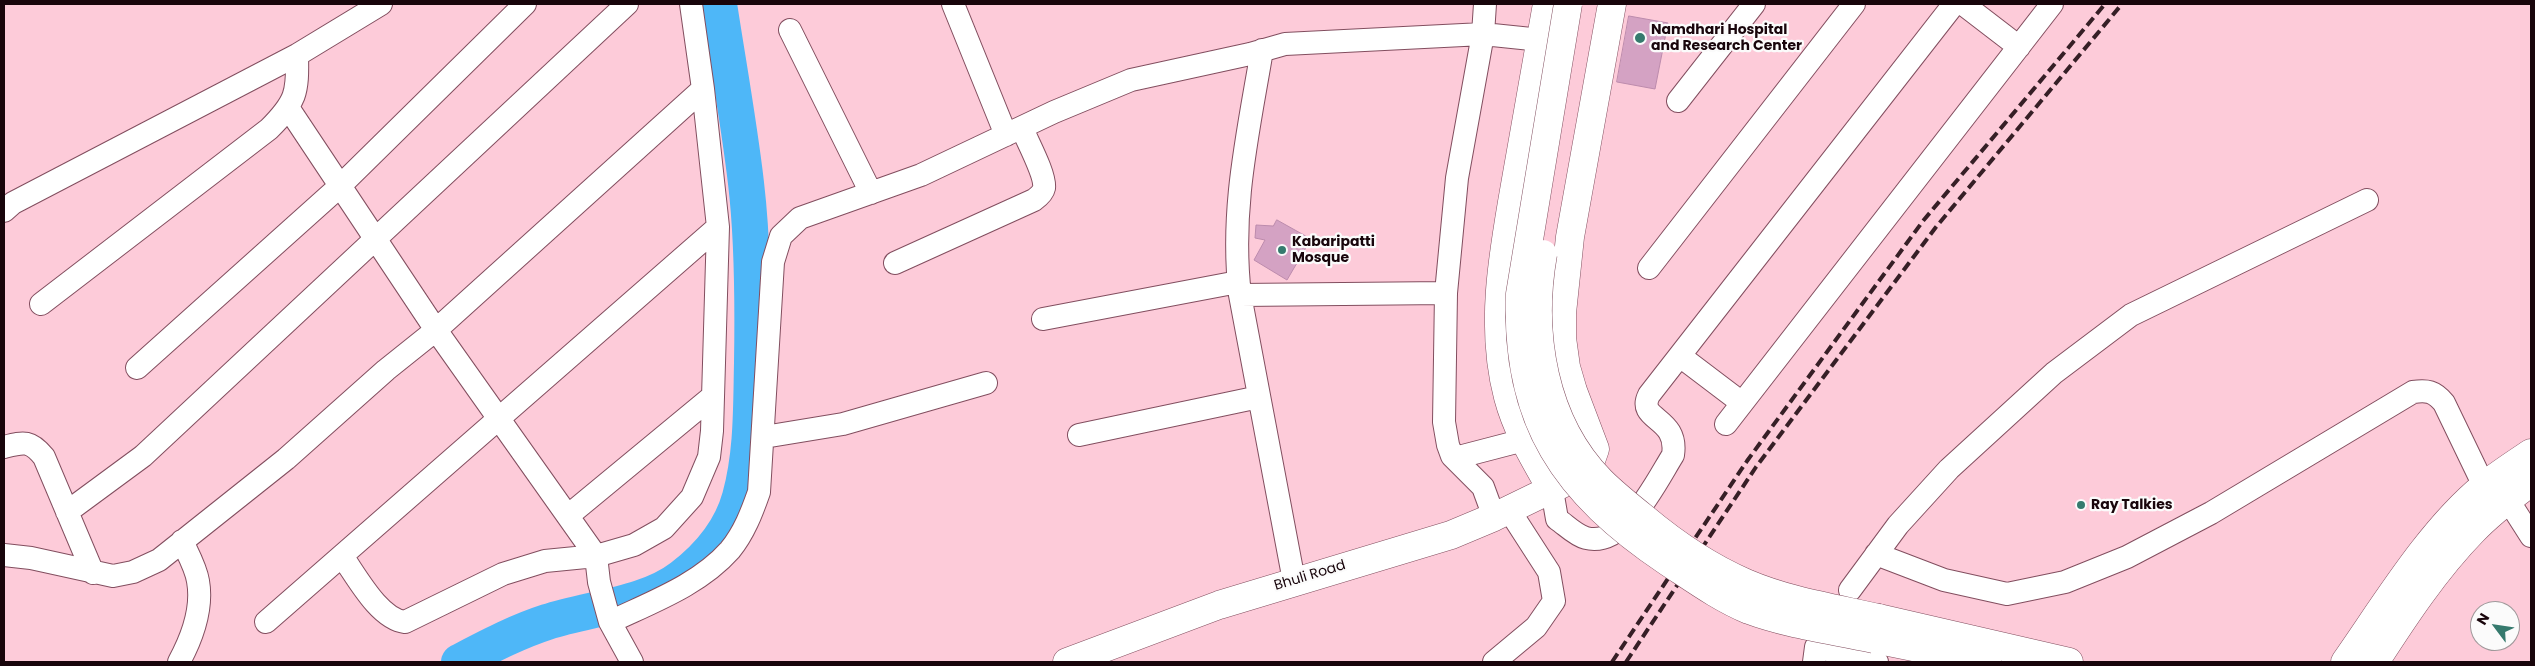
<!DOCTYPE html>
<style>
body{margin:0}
#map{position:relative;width:2535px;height:666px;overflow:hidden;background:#fdcbd9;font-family:Poppins,sans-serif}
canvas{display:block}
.frame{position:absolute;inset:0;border:5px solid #18050b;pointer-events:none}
.north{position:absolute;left:2470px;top:601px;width:50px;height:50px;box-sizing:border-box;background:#fbfbfb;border:1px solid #a0999b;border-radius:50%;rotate:301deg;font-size:14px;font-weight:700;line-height:20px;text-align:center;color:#18050b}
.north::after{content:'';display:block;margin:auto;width:18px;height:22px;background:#367a6e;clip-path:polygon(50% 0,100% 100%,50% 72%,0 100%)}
</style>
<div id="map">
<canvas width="2535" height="666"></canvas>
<div class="frame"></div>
<div class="north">N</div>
</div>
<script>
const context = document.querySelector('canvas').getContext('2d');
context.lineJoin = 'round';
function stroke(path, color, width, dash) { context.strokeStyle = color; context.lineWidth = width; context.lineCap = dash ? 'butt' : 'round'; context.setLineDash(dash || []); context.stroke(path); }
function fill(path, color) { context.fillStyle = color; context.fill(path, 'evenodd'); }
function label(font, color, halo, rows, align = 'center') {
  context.font = font + ' Poppins,sans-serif'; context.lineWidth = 4.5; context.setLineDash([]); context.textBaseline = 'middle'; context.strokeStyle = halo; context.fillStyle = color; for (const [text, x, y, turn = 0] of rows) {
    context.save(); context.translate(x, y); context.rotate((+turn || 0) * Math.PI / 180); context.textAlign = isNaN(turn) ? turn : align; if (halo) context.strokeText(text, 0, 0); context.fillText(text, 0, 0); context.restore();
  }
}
stroke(new Path2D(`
 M459 662C488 647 516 632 547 622 589 608 646 605 682 577 708 557 731 530 740 497 752 454 751 408 752 363 753 303 753 242 746 183 739 123 728 63 719 4`), '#4eb7f8', 36);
const building = new Path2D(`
 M1629 16 1668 23 1655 89 1617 82Z
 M1277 220 1311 239 1287 280 1254 260 1265 240 1255 238 1256 225 1273 226Z`);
fill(building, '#d4a2c3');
stroke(building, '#bc8bac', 1);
const street = new Path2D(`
 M953 4 1006 135
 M1485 4 1483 34 1457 178 1446 293 1444 422 1448 445 1452 456 1483 487 1494 517
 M1963 4 2019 47
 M790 30 871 193
 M1262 50C1248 134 1230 210 1240 295L1294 581
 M1678 101 1754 4
 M289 109 436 330 596 556 599 582 610 622 632 662
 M4 211 13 203 297 55 381 4
 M895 263 1034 200C1038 197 1043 193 1044 188 1046 175 1027 141 1022 128
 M1649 268 1854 4
 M1240 295 1446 293
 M41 304 269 129C296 102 298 93 297 55
 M1043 319 1238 282
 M1680 356 1742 403
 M137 368 339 187 525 4
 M1726 424 2052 4
 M1079 435 1259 397
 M764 437 843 424 986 383
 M4 447C24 442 30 440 44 457L93 573
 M1455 458 1524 440
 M1552 490 1557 519C1566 525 1575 535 1586 538 1625 548 1656 482 1673 455 1679 416 1636 421 1649 395L1954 4
 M2508 500 2531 536
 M67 512 143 456 627 4
 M569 515 713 396
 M1876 554 1944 580 2007 594 2065 582 2127 557 2211 513 2413 392C2427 390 2434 391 2444 403L2484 486
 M4 555 31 558 113 576 133 572 159 560 286 459 386 370 436 330 703 89
 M342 556C357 577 379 619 405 622L503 574 545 561 596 556 634 545 664 528 692 497 709 457 712 431 718 227 703 89 691 4
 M1850 590 1898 525 1949 469 2054 373 2131 315 2367 200
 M266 622 718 227
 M610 622C652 602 699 585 730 550 744 533 752 512 759 492L773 262 781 236 800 218 921 175 1054 112 1131 80 1250 54 1285 44 1483 34 1541 40
 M179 662C192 638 203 609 198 581 196 568 188 554 182 541
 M1494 662 1536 627 1554 601 1549 572 1509 510
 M1814 662 1816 647 1877 662`);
const secondary = new Path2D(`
 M1547 4C1537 59 1528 113 1518 168 1505 243 1488 322 1508 397 1517 431 1535 460 1552 490
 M1067 662 1219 605 1451 535 1494 517 1564 483 1589 466 1595 449 1573 391 1566 367 1562 338V313L1570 237 1612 4
 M2345 662C2385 605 2430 530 2484 486 2499 474 2516 463 2531 453
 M2375 662C2404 617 2435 570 2473 531 2490 513 2511 497 2531 482`);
const highway = new Path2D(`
 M1878 618 2069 662
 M1874 639 1987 662`);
stroke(street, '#824e5f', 24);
stroke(secondary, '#824e5f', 29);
stroke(highway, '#824e5f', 29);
stroke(street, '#fff', 22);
stroke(secondary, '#fff', 28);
stroke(highway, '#fff', 28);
stroke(new Path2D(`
 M1612 662 1747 461 1923 221 2105 4
 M1626 662 1756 467 1936 227 2122 4`), '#361f26', 4, [10, 5]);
const highwayBridge = new Path2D(`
 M1568 4 1520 294C1515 421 1565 493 1668 562 1694 579 1720 598 1749 610 1789 625 1833 630 1874 639
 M1543 254C1529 333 1543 422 1601 481 1614 494 1629 506 1644 518 1675 544 1709 567 1746 583 1788 601 1834 608 1878 618`);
stroke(highwayBridge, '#824e5f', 29, []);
stroke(highwayBridge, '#fff', 28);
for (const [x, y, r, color] of [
 [1640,38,6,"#367a6e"],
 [1282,250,5,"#367a6e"],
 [2081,505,5,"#367a6e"]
]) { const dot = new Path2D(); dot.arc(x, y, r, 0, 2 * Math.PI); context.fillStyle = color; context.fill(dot); stroke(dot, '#fbfbfb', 2); }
label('bold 14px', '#18050b', '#fbfbfb', [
 ["Namdhari Hospital",1651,30],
 ["and Research Center",1651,46],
 ["Kabaripatti",1292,242],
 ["Mosque",1292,258],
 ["Ray Talkies",2091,505]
], 'left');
label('14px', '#18050b', '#fbfbfb', [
 ["Bhuli Road",1310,576,-17]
]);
</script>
